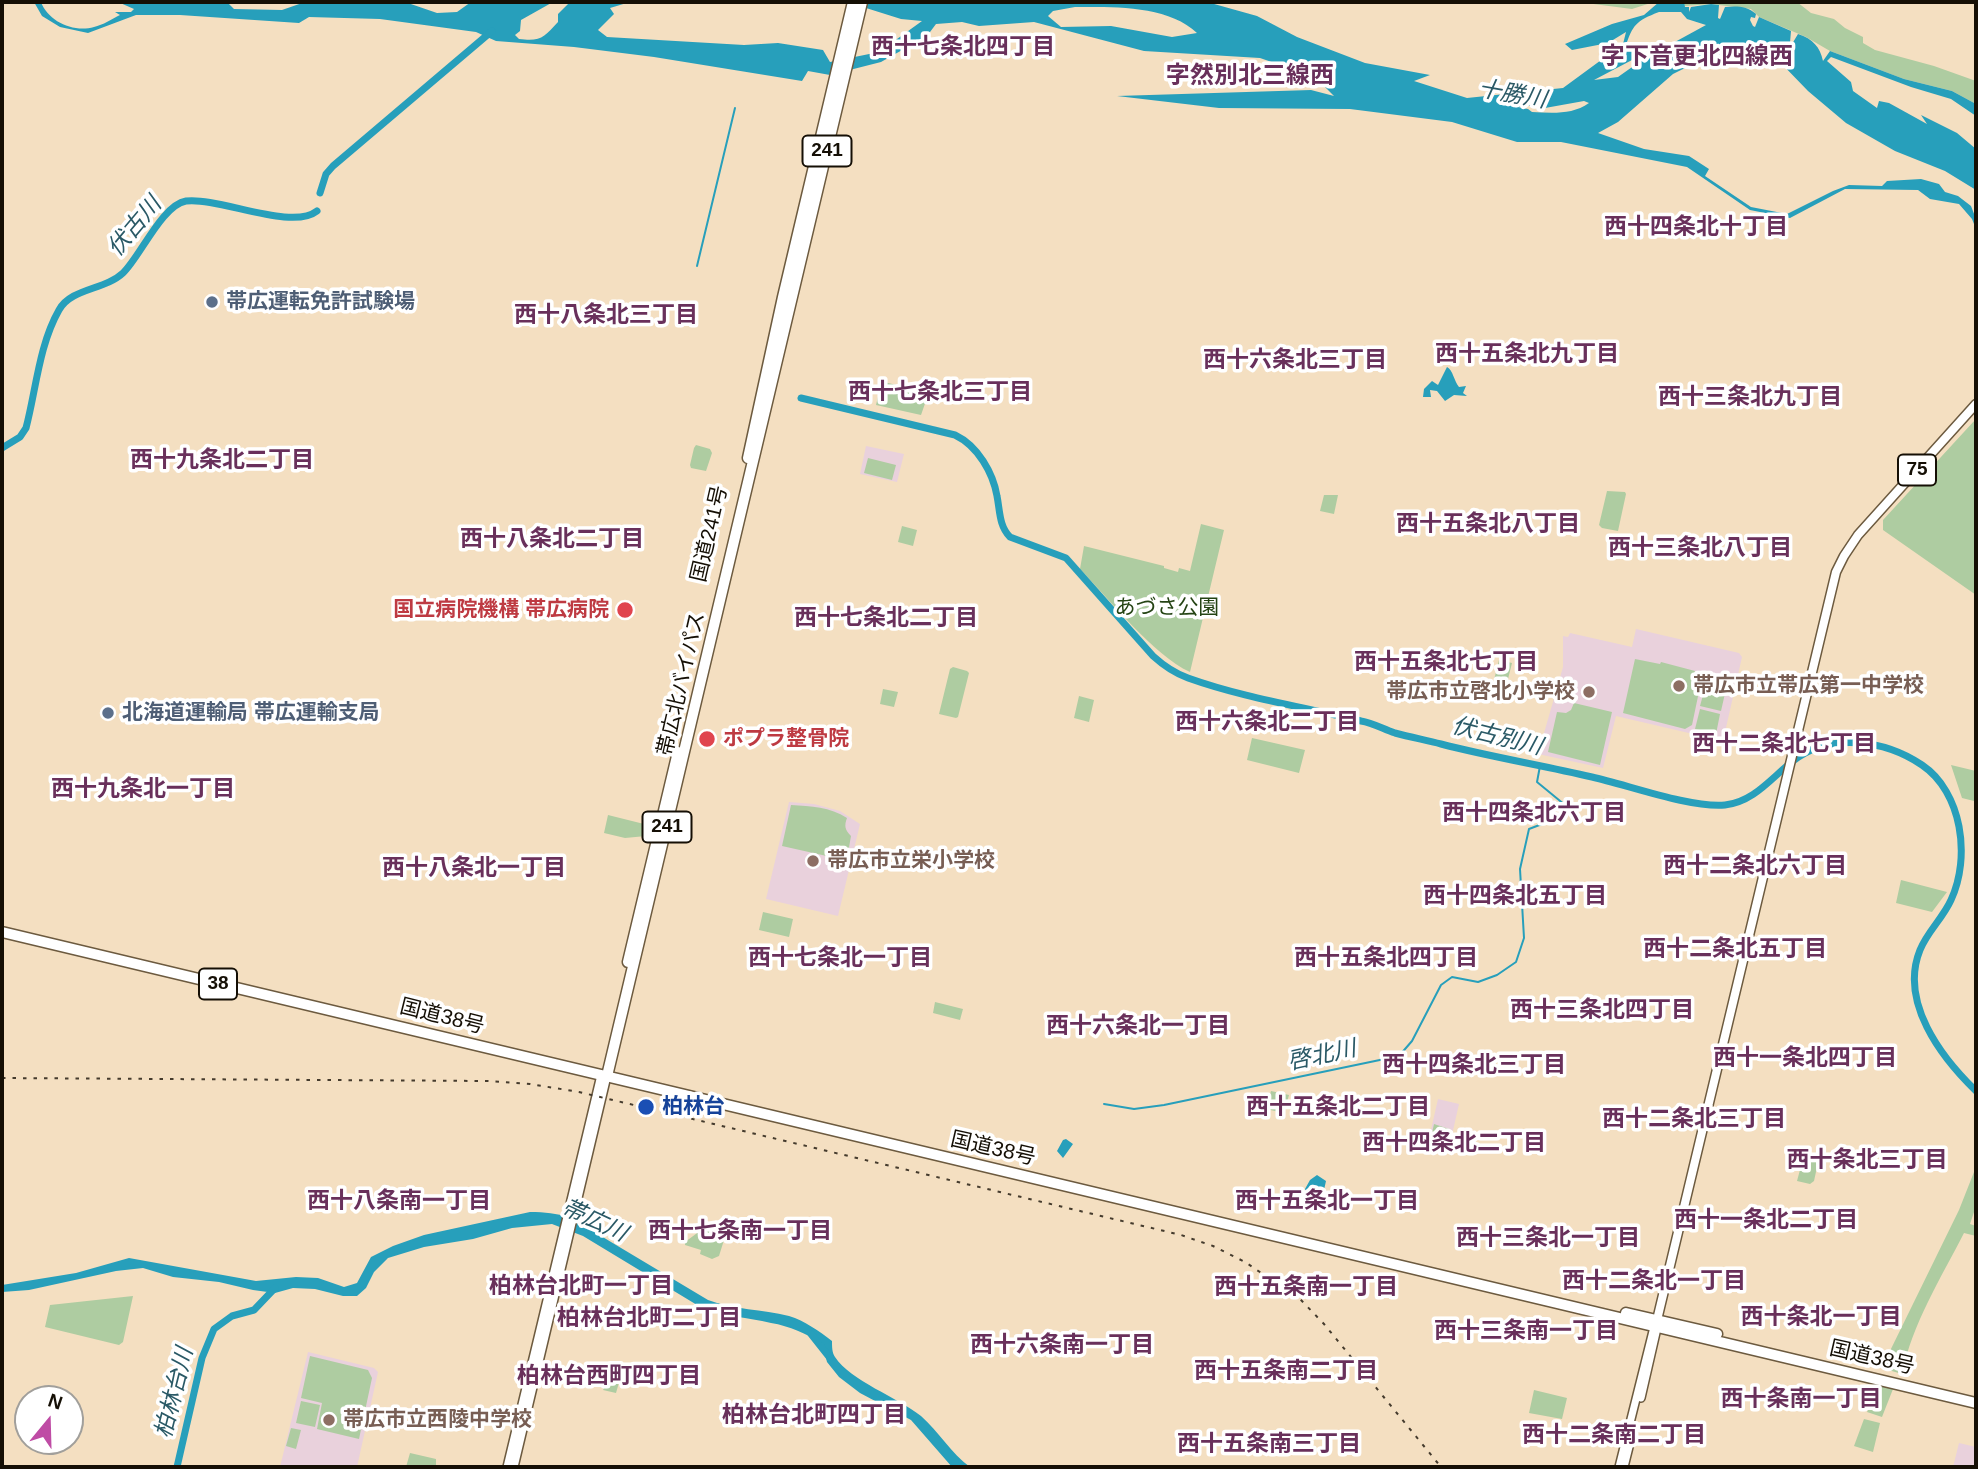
<!DOCTYPE html>
<meta charset="utf-8">
<style>
body{margin:0}
#map{position:relative;width:1978px;height:1469px;overflow:hidden;background:#f4dfc1;font-family:Arial,sans-serif}
canvas{display:block}
.frame{position:absolute;inset:0;border:4px solid #150f05;pointer-events:none}
.north{position:absolute;left:14px;top:1385px;width:70px;height:70px;box-sizing:border-box;background:#fff;border:2px solid #a19f9b;border-radius:50%;rotate:19deg;font-size:19px;font-weight:700;line-height:28px;text-align:center;color:#150f05}
.north::after{content:'';display:block;margin:auto;width:24px;height:32px;background:#bf4ca5;clip-path:polygon(50% 0,100% 100%,50% 72%,0 100%)}
</style>
<div id="map">
<canvas width="1978" height="1469"></canvas>
<div class="frame"></div>
<div class="north">N</div>
</div>
<script>
const context = document.querySelector('canvas').getContext('2d');
context.lineJoin = 'round';
function fill(path, color) { context.fillStyle = color; context.fill(path, 'evenodd'); }
function stroke(path, color, width, dash) { context.strokeStyle = color; context.lineWidth = width; context.lineCap = dash ? 'butt' : 'round'; context.setLineDash(dash || []); context.stroke(path); }
function label(font, color, halo, rows, align = 'center') {
  context.font = font + ' Arial,"Noto Sans JP",sans-serif'; context.lineWidth = 7; context.setLineDash([]); context.textBaseline = 'middle'; context.strokeStyle = halo; context.fillStyle = color; for (const [text, x, y, turn = 0] of rows) {
    context.save(); context.translate(x, y); context.rotate((+turn || 0) * Math.PI / 180); context.textAlign = isNaN(turn) ? turn : align; if (halo) context.strokeText(text, 0, 0); context.fillText(text, 0, 0); context.restore();
  }
}
fill(new Path2D(`
 M866 446 904 454 897 482 860 474Z
 M1636 629 1739 653 1742 657 1723 741 1616 716 1603 768 1538 754 1563 667V636L1568 637 1570 633 1632 647Z
 M789 802 814 804 840 811 860 824 838 916 766 899Z
 M1438 1099 1459 1104 1449 1148 1428 1143Z
 M308 1352 374 1368 378 1372 357 1467H280Z
 M1959 1443 1976 1447V1467H1953Z`), '#e9d1dc');
fill(new Path2D(`
 M1578 2H1654L1632 9Z
 M1684 2H1797L1811 13 1834 19 1845 28 1863 37V43L1875 50 1934 66 1976 81V104L1952 91 1904 79 1830 51 1806 37 1759 17 1751 9 1711 4 1684 6Z
 M884 382 926 392 928 395 921 415 876 405 881 384Z
 M1975 420 1976 421V595L1883 530V520Z
 M696 445 710 449 712 453 706 471 691 468 690 465 694 448Z
 M868 458 896 465 892 480 864 473Z
 M1607 491 1625 492 1626 494 1618 531 1602 528 1599 525Z
 M1324 495H1338L1334 514 1320 511Z
 M1201 524 1224 530 1190 672C1153 655 1110 600 1080 569L1084 546 1164 566V568L1178 572 1179 568 1190 571Z
 M902 526 917 530 913 546 898 542Z
 M1635 659 1660 664 1661 662 1695 671 1694 678 1701 682 1692 725 1685 729 1623 713Z
 M1499 660 1512 663 1507 683 1494 680Z
 M953 667 967 671 969 673 958 717 956 718 939 714 950 669Z
 M1706 684 1726 689 1721 711 1700 706Z
 M883 689 898 692 894 707 880 704Z
 M1079 696 1094 700 1089 722 1074 718Z
 M1574 703 1612 712 1600 765 1548 752 1557 712 1566 713 1571 710Z
 M1700 709 1720 714 1716 734 1695 729Z
 M1252 738 1305 750 1299 773 1247 760Z
 M1951 765 1976 771 1974 801 1962 798Z
 M791 805C811 806 830 807 847 818 844 826 845 830 851 836L848 853 840 859 782 846Z
 M608 815 648 825 646 836 625 838 604 833Z
 M1901 880 1947 892 1932 912 1896 903Z
 M763 912 793 919 789 937 759 930Z
 M935 1002 963 1009 960 1020 933 1013Z
 M1271 1091 1289 1095 1284 1113 1266 1109Z
 M1434 1124 1449 1129 1443 1145 1430 1142Z
 M1804 1155 1819 1158 1814 1181 1810 1184 1797 1181Z
 M1974 1172H1976V1206L1970 1224 1976 1226V1236L1964 1233C1941 1278 1912 1324 1902 1374L1885 1369 1888 1355 1959 1210Z
 M704 1228 728 1231V1237L724 1240 719 1256 712 1259 700 1254 701 1250 685 1245V1242Z
 M133 1296 123 1342 119 1345 45 1327 50 1305Z
 M310 1356 368 1370 372 1378 359 1439 317 1429 322 1403 301 1398Z
 M615 1371 622 1372 616 1393 603 1390 607 1383 606 1379Z
 M1879 1385 1893 1389 1882 1417 1867 1412Z
 M1534 1390 1567 1398 1562 1419 1529 1413Z
 M301 1401 320 1405 315 1427 296 1423Z
 M1864 1419 1880 1423 1873 1452 1854 1446Z
 M291 1428 301 1430 296 1449 286 1446Z
 M410 1453 436 1459V1467H406Z`), '#aecca1');
fill(new Path2D(`
 M34 2H41C48 21 73 33 94 27 103 25 112 19 120 15L115 12H131L134 9 118 2H227L234 9 282 10 305 2H405L437 13 457 12 471 2H553L521 20 520 31 515 35 519 39C541 42 544 37 558 22V14L570 2H630L610 8 614 14 598 30 607 37 744 45 778 43 823 50 830 62 879 52 922 21 901 19 847 2H1207L1257 16 1297 37 1365 63 1430 75 1414 81 1467 98 1563 88 1623 44 1626 32 1608 43 1572 50 1565 44 1612 24 1644 15 1659 2H1684L1685 7H1689V12L1691 7 1711 4 1719 5 1718 18 1720 19 1725 7C1737 6 1747 6 1756 14L1755 18 1751 17 1750 20 1753 26 1755 27 1759 17 1791 31 1790 43 1792 44 1798 34C1813 39 1820 47 1823 61L1830 51 1904 79 1952 91 1976 104V116L1951 99 1911 87 1831 57 1827 61 1851 82 1853 91 1877 108 1879 101 1889 103 1927 124 1921 115 1957 133 1976 149V190L1945 171 1895 151 1846 123 1808 91 1778 60 1753 54 1711 55 1673 74 1618 122 1598 133 1644 149 1689 156 1709 169 1705 176 1751 207 1787 214 1833 191 1849 185 1882 186 1887 181 1921 179 1939 184 1945 192 1958 196 1971 206 1976 219V229L1972 219 1959 204 1930 199 1918 190 1845 189 1790 218 1750 210 1687 167 1561 142H1517L1452 122 1350 109 1219 108 1117 96 1311 90 1334 96 1315 77 1260 58 1144 51 1034 22 979 26 962 22 936 24 927 36 881 62 830 75 808 71 802 81 654 57 574 47 496 41 476 32 380 19 309 17 299 23 180 15H136L88 33 60 27 42 16ZM1075 7C1113 7 1168 5 1197 33L1172 37 1111 26 1061 27 1048 16 1053 11ZM1659 12H1681L1687 19 1706 25 1642 60 1618 77 1594 80 1632 60 1639 54 1638 49 1625 48C1633 24 1636 21 1659 12ZM1584 101 1589 103C1572 115 1552 113 1532 112L1528 109 1518 107 1537 105 1545 108Z
 M1447 367C1453 370 1454 381 1459 387L1466 386 1463 393 1467 396 1454 395 1445 401 1437 391 1430 390 1431 397H1423L1424 389 1432 381 1438 385Z
 M1066 1139 1073 1144 1063 1158 1057 1151 1063 1140Z
 M1317 1175 1326 1181 1320 1208 1315 1211 1311 1208 1305 1189 1310 1180Z
 M530 1212C560 1212 578 1218 601 1236L708 1300C734 1310 762 1309 789 1316 805 1321 819 1331 832 1341 832 1346 832 1353 835 1357 851 1381 897 1397 921 1416 939 1432 951 1453 970 1467H952L911 1420 860 1393 839 1377 827 1362 822 1343C806 1334 790 1326 771 1323 747 1317 726 1317 702 1308L583 1236 552 1224 512 1228 473 1239 424 1247 388 1258 374 1272 366 1288 357 1296H343L315 1289 293 1288 275 1293 253 1290 219 1282 173 1277 143 1268 116 1271 29 1290 2 1292V1285L76 1273 129 1258 256 1281 296 1277 318 1278 344 1287 357 1283 371 1257 393 1246 424 1235Z`), '#279fbb');
stroke(new Path2D(`
 M697 266 735 108
 M1104 1104 1134 1109 1164 1105 1399 1056 1412 1041 1441 985 1452 977 1478 982 1497 975 1516 962 1524 938 1520 869 1529 829 1563 816 1565 805 1537 782 1540 766`), '#279fbb', 2);
stroke(new Path2D(`
 M320 193 326 174 333 166 492 31
 M801 398 955 435C978 446 993 473 997 496 1000 511 999 526 1010 537L1066 558 1153 656C1164 666 1174 673 1188 678 1244 698 1304 707 1361 721 1373 723 1383 729 1395 733 1410 737 1425 740 1441 744 1491 757 1541 765 1592 777 1628 785 1690 808 1725 805 1754 802 1772 777 1793 761 1830 732 1885 740 1922 765 1962 792 1971 857 1951 900 1943 918 1927 932 1920 950 1899 1002 1941 1057 1976 1091
 M2 448 20 437 26 428C36 390 39 345 59 310 71 288 105 290 123 273 140 257 162 205 186 201 219 197 292 231 317 211
 M811 1334 830 1358
 M177 1467 202 1358 214 1329 232 1316 254 1310 275 1288`), '#279fbb', 7);
const secondary = new Path2D(`
 M1641 1398 1658 1324
 M507 1467 601 1075
 M514 1467 607 1076
 M1619 1467 1655 1323
 M1624 1467 1630 1443`);
const primary = new Path2D(`
 M1657 1320 1836 572 1844 556 1858 535 1976 404`);
const highway = new Path2D(`
 M748 458 783 297 853 2
 M2 932 1976 1403
 M628 962 678 752
 M607 1076 862 2
 M1626 1313 1717 1334`);
stroke(secondary, '#6c5a3f', 10);
stroke(primary, '#6c5a3f', 11);
stroke(highway, '#6c5a3f', 13);
stroke(secondary, '#fff', 7);
stroke(primary, '#fff', 8);
stroke(highway, '#fff', 10);
stroke(new Path2D(`
 M2 1078 487 1081 530 1084 579 1092 1181 1235 1213 1246 1245 1262 1300 1299 1324 1324 1441 1467`), '#453b2d', 2, [3.5, 7]);
for (const [x, y, r, color] of [
 [212,302,7,"#5c6f8a"],
 [625,610,9,"#e0444e"],
 [1679,686,7,"#8d6e63"],
 [1589,692,7,"#8d6e63"],
 [108,713,7,"#5c6f8a"],
 [707,739,9,"#e0444e"],
 [813,861,7,"#8d6e63"],
 [646,1107,9,"#1a4fb4"],
 [329,1420,7,"#8d6e63"]
]) { const dot = new Path2D(); dot.arc(x, y, r, 0, 2 * Math.PI); context.fillStyle = color; context.fill(dot); stroke(dot, '#fff', 2.5); }
for (const [x, y, w] of [
 [827,151,49],
 [1917,470,38],
 [667,827,49],
 [218,984,38]
]) { const box = new Path2D(); box.roundRect(x - w / 2, y - 15.5, w, 31, 5); context.fillStyle = '#fff'; context.fill(box); stroke(box, '#150f05', 2); }
label('bold 19px', '#150f05', null, [
 ["241",827,151],
 ["75",1917,470],
 ["241",667,827],
 ["38",218,984]
]);
label('bold 21px', '#4e5e75', '#fff', [
 ["帯広運転免許試験場",226,302],
 ["北海道運輸局 帯広運輸支局",122,713]
], 'left');
label('21px', '#150f05', '#fff', [
 ["国道241号",710,534,-77],
 ["帯広北バイパス",682,684,-77],
 ["国道38号",442,1017,14],
 ["国道38号",993,1149,13],
 ["国道38号",1872,1358,13]
]);
label('21px', '#254414', '#fff', [
 ["あづさ公園",1167,608]
]);
label('bold 21px', '#be3a42', '#fff', [
 ["国立病院機構 帯広病院",609,610],
 ["ポプラ整骨院",723,739,"left"]
], 'right');
label('bold 21px', '#785e54', '#fff', [
 ["帯広市立帯広第一中学校",1693,686],
 ["帯広市立啓北小学校",1575,692,"right"],
 ["帯広市立栄小学校",827,861],
 ["帯広市立西陵中学校",343,1420]
], 'left');
label('bold 21px', '#164399', '#fff', [
 ["柏林台",662,1107]
], 'left');
label('bold 23px', '#69305b', '#fff', [
 ["西十七条北四丁目",963,48],
 ["西十四条北十丁目",1696,228],
 ["西十八条北三丁目",606,316],
 ["西十五条北九丁目",1527,355],
 ["西十六条北三丁目",1295,361],
 ["西十七条北三丁目",940,393],
 ["西十三条北九丁目",1750,398],
 ["西十九条北二丁目",222,461],
 ["西十五条北八丁目",1488,525],
 ["西十八条北二丁目",552,540],
 ["西十三条北八丁目",1700,549],
 ["西十七条北二丁目",886,619],
 ["西十五条北七丁目",1446,663],
 ["西十六条北二丁目",1267,723],
 ["西十二条北七丁目",1784,745],
 ["西十九条北一丁目",143,790],
 ["西十四条北六丁目",1534,814],
 ["西十二条北六丁目",1755,867],
 ["西十八条北一丁目",474,869],
 ["西十四条北五丁目",1515,897],
 ["西十二条北五丁目",1735,950],
 ["西十七条北一丁目",840,959],
 ["西十五条北四丁目",1386,959],
 ["西十三条北四丁目",1602,1011],
 ["西十六条北一丁目",1138,1027],
 ["西十一条北四丁目",1805,1059],
 ["西十四条北三丁目",1474,1066],
 ["西十五条北二丁目",1338,1108],
 ["西十二条北三丁目",1694,1120],
 ["西十四条北二丁目",1454,1144],
 ["西十条北三丁目",1867,1161],
 ["西十八条南一丁目",399,1202],
 ["西十五条北一丁目",1327,1202],
 ["西十一条北二丁目",1766,1221],
 ["西十七条南一丁目",740,1232],
 ["西十三条北一丁目",1548,1239],
 ["西十二条北一丁目",1654,1282],
 ["柏林台北町一丁目",581,1287],
 ["西十五条南一丁目",1306,1288],
 ["西十条北一丁目",1821,1318],
 ["柏林台北町二丁目",649,1319],
 ["西十三条南一丁目",1526,1332],
 ["西十六条南一丁目",1062,1346],
 ["西十五条南二丁目",1286,1372],
 ["柏林台西町四丁目",609,1377],
 ["西十条南一丁目",1801,1400],
 ["柏林台北町四丁目",814,1416],
 ["西十二条南二丁目",1614,1436],
 ["西十五条南三丁目",1269,1445]
]);
label('italic 23px', '#2a5966', '#fff', [
 ["十勝川",1512,95,10],
 ["伏古川",135,227,-50],
 ["伏古別川",1497,737,14],
 ["啓北川",1322,1056,-12],
 ["帯広川",594,1221,25],
 ["柏林台川",175,1393,-76]
]);
label('bold 24px', '#69305b', '#fff', [
 ["字下音更北四線西",1697,57],
 ["字然別北三線西",1250,76]
]);
</script>
